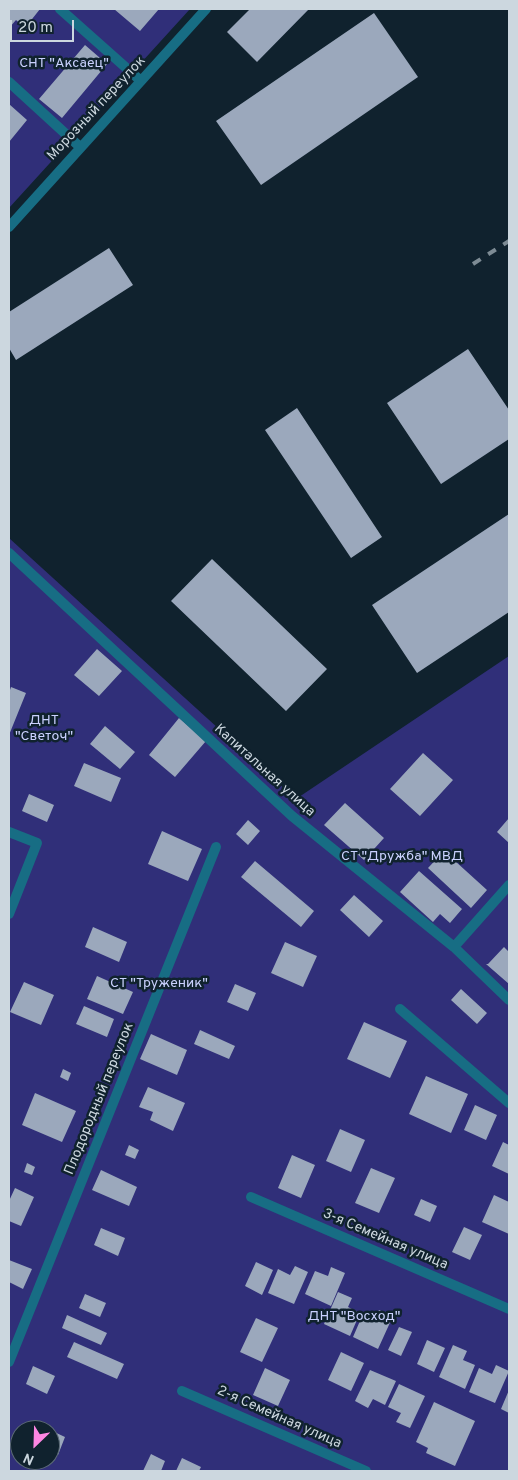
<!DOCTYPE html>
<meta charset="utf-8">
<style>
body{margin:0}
#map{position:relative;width:518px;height:1480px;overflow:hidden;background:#10222e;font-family:Overpass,sans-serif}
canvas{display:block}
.frame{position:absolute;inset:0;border:10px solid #ccd7df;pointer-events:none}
.north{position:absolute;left:10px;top:1420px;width:50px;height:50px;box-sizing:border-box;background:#10222e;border:1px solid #5b6a75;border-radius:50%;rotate:204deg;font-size:14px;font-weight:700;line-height:20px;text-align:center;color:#ccd7df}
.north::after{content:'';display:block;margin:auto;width:18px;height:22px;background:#fd86e2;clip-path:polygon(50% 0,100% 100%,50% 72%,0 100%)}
.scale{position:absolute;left:10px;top:20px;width:64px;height:22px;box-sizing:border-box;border:2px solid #ccd7df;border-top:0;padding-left:6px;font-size:15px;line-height:18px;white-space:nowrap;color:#ccd7df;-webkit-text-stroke:4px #10222e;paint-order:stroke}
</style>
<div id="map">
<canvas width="518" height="1480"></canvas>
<div class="frame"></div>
<div class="north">N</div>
<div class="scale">20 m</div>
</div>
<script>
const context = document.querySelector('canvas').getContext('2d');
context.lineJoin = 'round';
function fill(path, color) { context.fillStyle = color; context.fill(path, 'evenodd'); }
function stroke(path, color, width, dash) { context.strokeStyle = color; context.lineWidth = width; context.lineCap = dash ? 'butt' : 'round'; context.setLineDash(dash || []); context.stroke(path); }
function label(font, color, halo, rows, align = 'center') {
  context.font = font + ' Overpass,sans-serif'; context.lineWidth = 5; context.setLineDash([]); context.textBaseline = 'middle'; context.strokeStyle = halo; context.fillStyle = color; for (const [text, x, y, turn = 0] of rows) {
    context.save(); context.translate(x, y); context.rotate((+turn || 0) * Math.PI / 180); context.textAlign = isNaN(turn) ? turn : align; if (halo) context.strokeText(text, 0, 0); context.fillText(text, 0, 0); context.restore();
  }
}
fill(new Path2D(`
 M9 9H190L9 208Z
 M9 538 296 799 509 656V1471H9ZM20 1430H50V1460H20Z`), '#302f79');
fill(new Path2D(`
 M9 9H40L25 28 16 20 9 28Z
 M114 9H159L140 31Z
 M250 9H309L257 62 227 32Z
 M374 13 418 77 261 185 216 121Z
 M85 45 107 64 62 118 39 99Z
 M9 104 27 120 9 142Z
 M109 248 133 285 16 360 9 348V312Z
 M468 349 509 410V439L441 484 387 403Z
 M297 408 382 537 351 558 265 430Z
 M509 514V612L417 673 372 605Z
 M212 559 327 669 286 711 171 601Z
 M97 649 122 671 99 696 74 675Z
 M11 687 26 693 9 735V693Z
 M179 718 206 741 175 777 149 755Z
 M105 726 135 752 120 769 90 744Z
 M423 753 453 780 420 816 390 789Z
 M84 763 121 778 111 802 74 786Z
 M29 794 54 805 47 822 22 811Z
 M345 803 384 838 364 860 324 825Z
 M509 818V843L497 832Z
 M248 820 260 831 248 845 236 834Z
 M162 831 202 849 188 881 148 864Z
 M444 851 487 890 471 908 428 868Z
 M255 861 314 911 301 927 241 877Z
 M419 871 462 909 450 923 440 914 433 922 400 892Z
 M354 895 383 921 369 937 340 910Z
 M93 927 127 942 119 962 85 947Z
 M285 942 317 956 303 987 271 973Z
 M504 947 509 952V984L486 964H488Z
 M97 976 133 992 123 1014 87 999Z
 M24 982 54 995 41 1025 10 1012Z
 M235 984 256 993 248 1011 227 1002Z
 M461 989 487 1013 477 1024 451 1000Z
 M84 1006 114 1019 107 1037 76 1024Z
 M364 1022 407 1041 390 1078 347 1059Z
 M200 1030 235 1046 229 1059 194 1044Z
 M151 1034 187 1050 177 1075 140 1059Z
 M63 1069 71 1073 68 1081 60 1077Z
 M426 1076 468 1094 451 1133 409 1114Z
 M148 1087 185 1103 173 1131 150 1120 153 1112 139 1107Z
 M35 1093 76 1111 62 1142 22 1125Z
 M475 1105 497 1115 486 1140 464 1130Z
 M340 1129 365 1140 351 1172 326 1161Z
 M503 1142 509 1145V1174L492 1166Z
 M129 1145 139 1150 135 1159 125 1155Z
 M292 1155 315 1165 301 1198 278 1188Z
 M27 1163 35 1167 32 1175 24 1172Z
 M371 1168 395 1178 379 1213 355 1203Z
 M101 1170 137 1187 129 1206 92 1190Z
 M15 1188 34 1197 21 1226 9 1221V1201Z
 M494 1195 509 1202V1234L482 1222Z
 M421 1199 437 1206 430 1222 414 1215Z
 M464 1227 482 1235 470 1260 452 1252Z
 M101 1228 125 1238 118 1256 94 1245Z
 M9 1260 32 1269 23 1289 9 1282Z
 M256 1262 273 1270 262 1295 245 1286Z
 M295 1266 308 1272 294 1304 268 1293 278 1269 290 1275Z
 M331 1267 345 1273 331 1306 305 1294 315 1271 328 1276Z
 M338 1292 352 1298 348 1307 360 1313 350 1336 324 1324Z
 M85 1294 106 1303 100 1317 79 1308Z
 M379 1310 393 1316 378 1349 353 1337 363 1314 375 1320Z
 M67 1315 107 1333 101 1345 62 1328Z
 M256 1318 278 1328 262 1362 240 1352Z
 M399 1327 412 1332 401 1356 388 1350Z
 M427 1340 445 1348 434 1372 417 1364Z
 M74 1342 124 1364 117 1379 67 1357Z
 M453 1345 467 1351 463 1360 475 1365 465 1389 439 1377Z
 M341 1352 364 1363 351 1391 328 1380Z
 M496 1365 509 1371 495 1403 469 1392 479 1368 492 1374Z
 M33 1366 55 1376 47 1394 26 1384Z
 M265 1368 290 1380 278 1406 253 1395Z
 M370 1370 396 1381 385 1405 373 1399 368 1408 355 1401Z
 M399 1384 425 1396 410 1428 396 1422 401 1413 388 1407Z
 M509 1390V1413L501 1409Z
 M434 1402 475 1421 455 1466 426 1453 428 1448 416 1442Z
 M50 1430 65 1437 58 1455 50 1452Z
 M151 1454 165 1461 161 1471H143Z
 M182 1458 201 1467 199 1471H176Z`), '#9ba8bc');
stroke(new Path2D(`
 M60 9 141 81
 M9 82 80 147
 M9 227 206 9
 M9 553 292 816 454 947 509 1000
 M9 832 37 843 9 914
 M454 947 509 885
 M400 1009 509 1103
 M251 1197 509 1309
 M9 1362 216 847
 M182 1391 366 1471`), '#176d84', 10);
stroke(new Path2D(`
 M473 264 509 241`), '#7d8b94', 4, [9, 9]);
label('14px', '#cad1fe', '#10222e', [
 ["СНТ \"Аксаец\"",64,64],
 ["ДНТ",44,721],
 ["\"Светоч\"",44,737],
 ["СТ \"Дружба\" МВД",402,857],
 ["СТ \"Труженик\"",159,984],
 ["ДНТ \"Восход\"",354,1317]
]);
label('14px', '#ccd7df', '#10222e', [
 ["Морозный переулок",97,109,-47],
 ["Капитальная улица",264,771,42],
 ["Плодородный переулок",100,1099,-68],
 ["3-я Семейная улица",385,1240,23],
 ["2-я Семейная улица",279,1418,24]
]);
</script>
